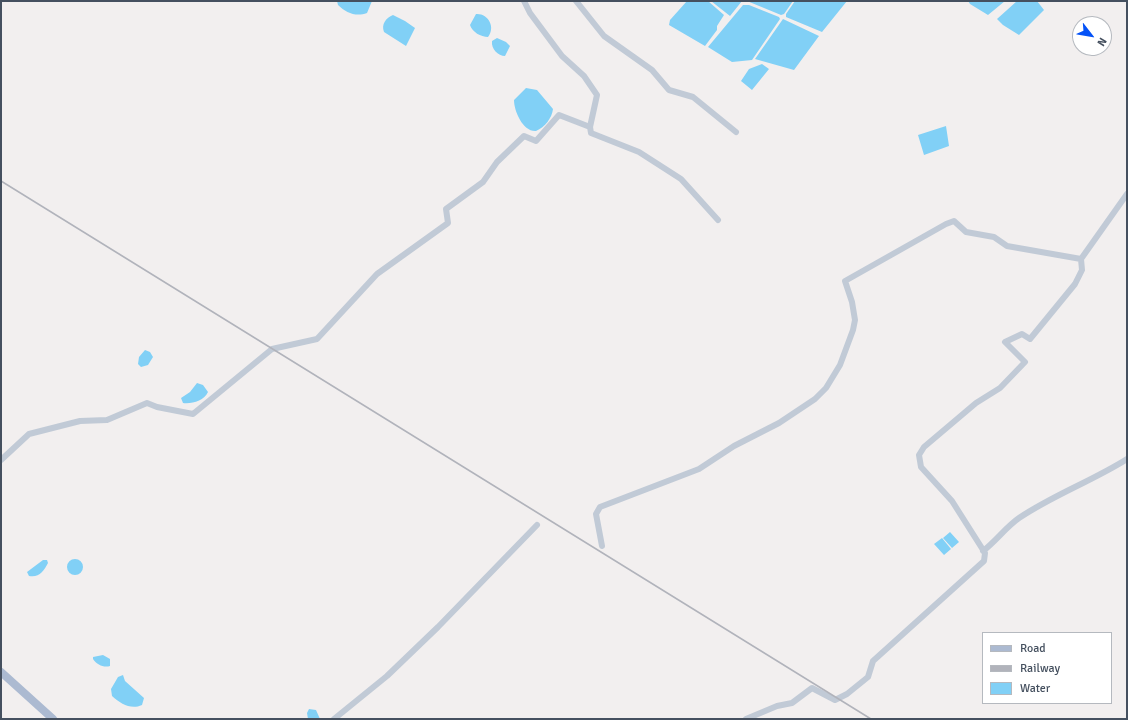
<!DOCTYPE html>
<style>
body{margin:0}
#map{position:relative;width:1128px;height:720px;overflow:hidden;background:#f2efef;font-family:Signika,sans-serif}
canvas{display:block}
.frame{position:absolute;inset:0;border:2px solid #45505f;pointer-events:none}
.legend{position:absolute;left:982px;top:632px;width:130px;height:72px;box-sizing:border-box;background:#fff;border:1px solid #b5b9bf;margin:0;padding:5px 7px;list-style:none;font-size:12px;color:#45505f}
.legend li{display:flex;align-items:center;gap:8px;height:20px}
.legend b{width:20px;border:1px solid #b5b9bf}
.north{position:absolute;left:1072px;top:16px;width:40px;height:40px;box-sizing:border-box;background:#fff;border:1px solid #b5b9bf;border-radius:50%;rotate:121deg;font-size:11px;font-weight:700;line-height:16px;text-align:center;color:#45505f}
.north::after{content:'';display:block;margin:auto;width:14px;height:18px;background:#0452f7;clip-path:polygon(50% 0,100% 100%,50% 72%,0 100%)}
</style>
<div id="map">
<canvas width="1128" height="720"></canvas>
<div class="frame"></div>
<ul class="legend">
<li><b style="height:5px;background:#acbad1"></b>Road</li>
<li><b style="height:5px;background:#b1b3bb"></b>Railway</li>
<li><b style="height:11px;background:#81d0f6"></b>Water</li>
</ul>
<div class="north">N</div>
</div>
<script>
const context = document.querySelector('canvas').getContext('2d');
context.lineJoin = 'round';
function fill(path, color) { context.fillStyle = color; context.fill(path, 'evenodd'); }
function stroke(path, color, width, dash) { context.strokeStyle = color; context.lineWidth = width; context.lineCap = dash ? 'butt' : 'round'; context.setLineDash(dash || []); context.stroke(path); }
fill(new Path2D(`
 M337 1H372L367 13C356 17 346 13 338 5Z
 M687 1H708L724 15 717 26V30L705 46 669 25 670 20Z
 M711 1H742L730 16Z
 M747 1H793L784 14 781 15Z
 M795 1H847L822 32 786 17V14Z
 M968 1H1005L988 15 970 4Z
 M1017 1H1037L1044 10 1019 35 1003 25 997 19Z
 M743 5H749L779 17 780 19 752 60 732 62 708 47Z
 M476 14C488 13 496 27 488 37 481 37 472 32 470 25Z
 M393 15 405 21 415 28 406 46 384 32C381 24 386 18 393 15Z
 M783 19 819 36 794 70 755 59Z
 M497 38 506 42 510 46 505 56C498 56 491 49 492 41Z
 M762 64 769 69 752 90 741 81 749 69Z
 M526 88 537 90 553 109C552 118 545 127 536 131 523 132 514 111 514 100Z
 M946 126 949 146 924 155 918 135Z
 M145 350 150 352 153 357 148 365 141 367 138 364 139 357Z
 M197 383 203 385 208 392C204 401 192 404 183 403L181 398 190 392Z
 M950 532 959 542 952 548 943 538Z
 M942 538 951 549 944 555 934 544Z
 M67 567a8 8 0 1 1 16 0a8 8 0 1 1-16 0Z
 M43 560H47L48 563C44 571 39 578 29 576L27 572Z
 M103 655 110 659V666C104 668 97 665 93 659V657Z
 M123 675 125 681 144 698 142 705C131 710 121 704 112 696L111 689 118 677Z
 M309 709 316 710 320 719H308L307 713Z`), '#81d0f6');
stroke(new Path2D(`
 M524 1 530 13 562 56 584 76 597 95 590 127 591 133 639 152 681 179 718 220
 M576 1 604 36 652 70 669 90 693 97 736 132
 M1 460 29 434 80 421 107 420 147 403 157 407 193 414 272 349 317 339 377 274 448 223 446 209 483 182 497 162 524 136 536 141 559 115 590 127
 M602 546 596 514 600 507 699 469 734 446 779 423 815 399 826 388 840 365 853 330 855 320 852 302 845 281 946 224 954 221 966 232 994 237 1007 246 1081 259 1127 194
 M983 551C996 541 1006 527 1019 518 1053 495 1092 481 1127 459
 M334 719 387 676 438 627 537 525
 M746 719 777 706 792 703 812 688 835 700 847 694 868 677 873 661 984 561 985 553 952 501 921 467 919 455 924 447 976 403 1000 388 1025 362 1005 342 1022 334 1030 339 1075 284 1082 270 1081 259`), '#c1cad6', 6);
stroke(new Path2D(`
 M1 672 53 719`), '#acbad1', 8);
stroke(new Path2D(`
 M1 181 871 719`), '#b1b3bb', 1.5);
</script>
